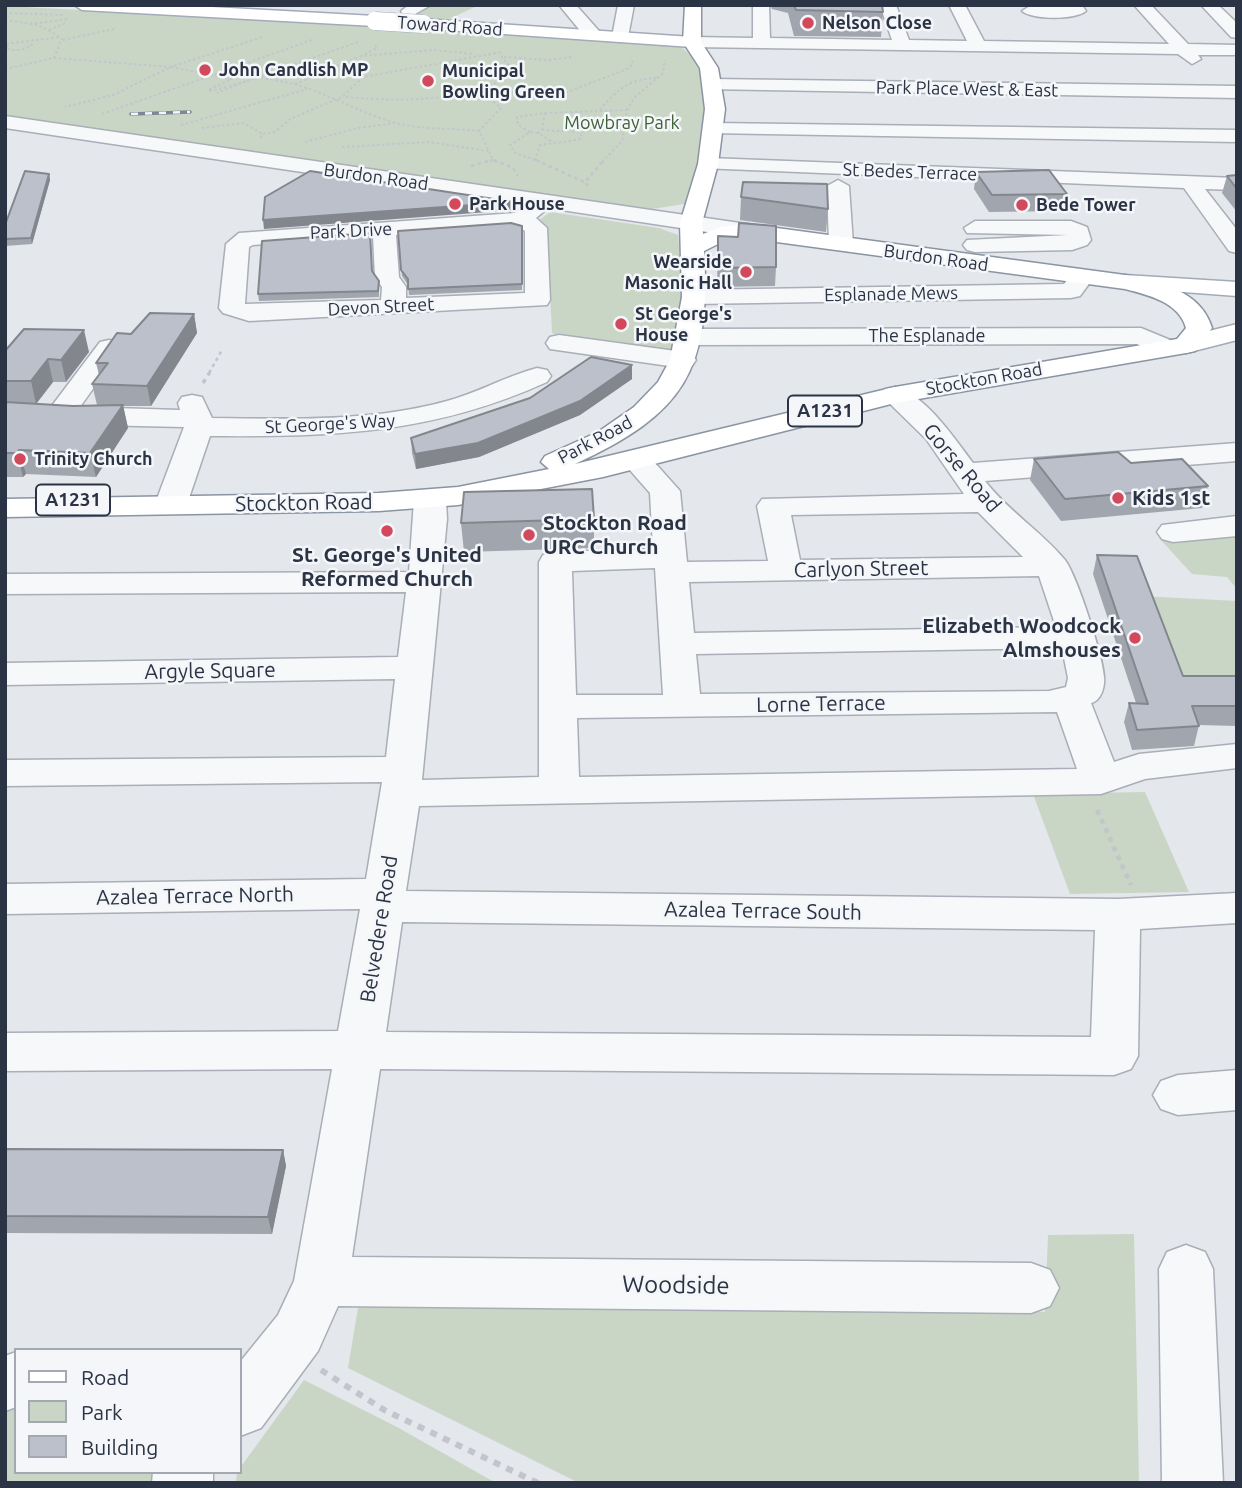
<!DOCTYPE html>
<style>
body{margin:0}
#map{position:relative;width:1242px;height:1488px;overflow:hidden;background:#e4e7ec;font-family:Ubuntu,sans-serif}
canvas{display:block}
.frame{position:absolute;inset:0;border:7px solid #2b3445;pointer-events:none}
.legend{position:absolute;left:14px;top:1348px;width:228px;height:126px;box-sizing:border-box;background:#f4f6f9;border:2px solid #a4a8b1;margin:0;padding:9px 12px;list-style:none;font-size:21px;color:#2b3445}
.legend li{display:flex;align-items:center;gap:14px;height:35px}
.legend b{width:35px;border:2px solid #a4a8b1}
</style>
<div id="map">
<canvas width="1242" height="1488"></canvas>
<div class="frame"></div>
<ul class="legend">
<li><b style="height:9px;background:#fff"></b>Road</li>
<li><b style="height:19px;background:#c9d6c5"></b>Park</li>
<li><b style="height:19px;background:#bbc0ca"></b>Building</li>
</ul>
</div>
<script>
const context = document.querySelector('canvas').getContext('2d');
context.lineJoin = 'round';
function fill(path, color) { context.fillStyle = color; context.fill(path, 'evenodd'); }
function stroke(path, color, width, dash) { context.strokeStyle = color; context.lineWidth = width; context.lineCap = dash ? 'butt' : 'round'; context.setLineDash(dash || []); context.stroke(path); }
function label(font, color, halo, rows, align = 'center') {
  context.font = font + ' Ubuntu,sans-serif'; context.lineWidth = 5; context.setLineDash([]); context.textBaseline = 'middle'; context.strokeStyle = halo; context.fillStyle = color; for (const [text, x, y, turn = 0] of rows) {
    context.save(); context.translate(x, y); context.rotate((+turn || 0) * Math.PI / 180); context.textAlign = isNaN(turn) ? turn : align; if (halo) context.strokeText(text, 0, 0); context.fillText(text, 0, 0); context.restore();
  }
}
fill(new Path2D(`
 M429 5H479L443 22 396 19Z
 M5 6 543 35 680 46C729 83 705 154 690 203L646 210 5 117Z
 M550 212 659 228 678 235 683 289 674 358 566 339 552 333 547 228 535 223Z
 M1237 532V589L1227 577 1192 574 1159 538Z
 M1140 596 1237 601V695H1172Z
 M1145 792 1189 892 1070 894 1033 794Z
 M1134 1234 1139 1483H579L348 1368 360 1296 1045 1312 1048 1235Z
 M304 1380 397 1427 496 1483H236L237 1472Z
 M16 1402V1472H153L152 1483H5V1407Z`), '#c9d6c5');
const minor = new Path2D(`
 M409 5H431L415 14H403L401 11Z
 M559 5H576L599 31 601 35 599 39H587Z
 M618 5H634L628 37 620 42 612 37Z
 M753 5H769L770 38 892 40 880 5H896L909 40 967 41 949 5H965L984 41 1169 44 1134 5H1151L1188 44 1237 45V55H1198L1201 59 1192 64 1178 54 692 47 683 42 692 37 753 38Z
 M1082 5 1086 11C1076 20 1032 20 1022 11L1030 6Z
 M1201 5H1218L1237 23V38L1231 37Z
 M712 79 1237 86V98L705 89 703 85Z
 M5 116 747 224 758 231 747 238 548 208 536 218 547 228 550 300 547 305 249 321 223 313 219 308 226 244 239 233 515 213 525 205 5 128ZM517 226 525 231V293L406 298V287L399 277 396 235ZM373 236 375 277 382 287 381 300 245 304 249 247 253 245Z
 M714 123 1237 130V142L707 133 704 129 707 125Z
 M708 158 1237 178V190L1205 189 1237 230V253L1229 251 1184 188 701 168 698 164Z
 M838 180 849 186 853 244 849 249H833L829 244 827 186Z
 M975 221H1071L1087 227 1091 240 1087 245 1072 250 975 252 967 250 963 245 967 240 1068 235 967 233 964 228Z
 M1082 270 1091 272 1094 277 1080 296 1071 298 694 304 685 302 682 297 685 292 694 290 1064 284 1073 272Z
 M1141 328 1175 342 1179 348 1175 354H1157L1137 344 686 345 677 343 673 337 677 331 686 329Z
 M559 335 683 352 692 354 696 360 692 366 683 368 550 349 546 343 550 337Z
 M109 340 118 342 122 348 80 407 180 410 178 403 182 397 192 395 202 397 212 418C290 419 371 422 447 401 478 393 506 376 537 368L547 370 551 376 547 382C432 434 334 437 210 436L187 504 182 511 171 513 160 511 155 504 184 427 5 423V405L51 407 100 342Z
 M895 387C925 394 955 439 973 463L1237 443V461L985 481C1008 511 1041 531 1065 560 1077 576 1103 656 1104 677 1105 687 1101 701 1091 703L1114 762 1139 754 1237 744V768L1145 779 1101 794 419 806 406 891 1118 899 1237 893V923L1140 929 1138 1056 1131 1069 1114 1075 380 1069 352 1257 1031 1263 1050 1270 1059 1288 1050 1306 1031 1313 338 1306 318 1351 261 1428 240 1436V1362L278 1315 294 1281 332 1069 5 1071V1033L338 1031 360 909 5 914V884L366 879 382 782 5 786V760L386 757 395 679 5 685V663L398 657 406 592 5 594V574L409 572 414 500 419 493 430 491 441 493 446 500 447 519 422 780 539 777V562L543 555 555 552 653 549 650 493 621 460 625 454 636 451 647 454 680 491 687 562 768 561 757 506 762 499 964 494 926 439 881 395 885 389ZM978 512 1023 557 800 560 791 515ZM655 568 663 695H576L572 571ZM1039 576 1056 627 694 633 689 582ZM1062 648 1068 678 1066 687 1049 691 700 694 696 654ZM1057 712 1077 769 579 777 577 718ZM402 922 1095 930 1091 1037 386 1032Z
 M1237 516V536L1173 542 1162 539 1157 532 1162 525Z
 M1237 1070V1110L1178 1115 1161 1109 1153 1095 1161 1081 1178 1075Z
 M1186 1245 1205 1252 1213 1269 1223 1483H1162L1159 1269 1167 1252Z
 M16 1352V1407L5 1411V1356Z
 M153 1472H213V1483H152Z`);
const major = new Path2D(`
 M74 5H175L375 16 383 21 375 26 82 10Z
 M423 19 692 37 701 42 692 47 417 28 415 24Z
 M1125 275 1237 282V296L1116 287 1113 282 1116 277Z
 M1237 324V340L1186 353 1177 351 1173 345 1177 339Z`);
const highway = new Path2D(`
 M685 5H701V42L718 68 725 109 718 164 702 223 703 234 721 227 747 224 1125 275C1159 283 1200 289 1212 328L1195 351 1186 353 895 403 603 477 458 505 379 511 5 517V499L379 493 458 487 549 469 541 462 545 456 598 432 634 407 658 382 670 360 682 297 680 223 698 164 705 109 700 68 683 42ZM747 238 1125 289C1148 295 1179 302 1186 328L1177 339 895 387 575 464C684 414 711 371 704 251L726 240Z`);
stroke(minor, '#a9aeb7', 3);
stroke(major, '#a3abb8', 3);
stroke(highway, '#8b94a3', 3);
stroke(new Path2D(`
 M5 13 64 15
 M5 20 38 25 60 37 5 44
 M30 24 69 19
 M49 30 66 23
 M63 40 114 29
 M8 45 6 48C15 52 24 50 32 45L28 43
 M375 45 377 48 361 56 433 50 473 54
 M504 57 549 60 572 57
 M54 58 171 67 113 95 65 107
 M174 66 262 37
 M171 67 232 79 208 90 211 91 247 81 217 93
 M5 69 54 58 62 38
 M224 71 241 74
 M247 81 358 42
 M285 82C323 90 355 111 392 122 419 130 451 128 479 131
 M295 84 361 56
 M346 97C409 102 458 102 516 74L501 56
 M600 110C616 90 631 78 657 78
 M545 113 627 110
 M102 114 312 40
 M181 125 307 89
 M202 128 243 123 263 134
 M530 132 518 125 517 117 545 113 542 130
 M260 138 263 134 275 132 290 119 342 97 363 77 502 52
 M551 141 538 133 542 130 581 132
 M305 142 358 128 395 123
 M342 147 429 142 488 151
 M493 160 498 162
 M535 160 515 153 510 145 530 132 538 133
 M485 162 493 160 479 131 501 108 485 95V89L544 96 565 93 627 69 633 64 632 60
 M540 162 535 160 540 145 576 140 581 138V132L626 126
 M602 162 622 141 627 110 634 98 663 73 665 60`), '#c2c5cb', 2, [2.5, 2.5]);
stroke(new Path2D(`
 M494 160 513 168 518 176
 M536 160 584 182
 M471 166 492 160
 M588 186 585 182 604 160
 M209 373 222 350`), '#c2c5cb', 2.5, [3.5, 3.5]);
stroke(new Path2D(`
 M203 383 210 372`), '#c2c5cb', 3.5, [4.5, 4.5]);
stroke(new Path2D(`
 M1097 810 1131 885`), '#c2c5cb', 4.5, [5, 5]);
stroke(new Path2D(`
 M321 1370 386 1411 538 1483`), '#c2c5cb', 6, [7, 7]);
fill(minor, '#f7f8fa');
fill(major, '#fff');
fill(highway, '#fff');
const rail = new Path2D(`
 M131 114 190 112`);
stroke(rail, '#7d8696', 3.5);
stroke(rail, '#f4f6f9', 2.5, [7]);
const majorBridge = new Path2D(`
 M375 21 423 24`);
stroke(majorBridge, '#a3abb8', 19, []);
stroke(new Path2D(`
 M241 74 285 82`), '#c2c5cb', 2, [2.5, 2.5]);
stroke(majorBridge, '#fff', 18);
fill(new Path2D(`
 M770 5H882L883 12 881 37 794 36 788 13 772 9Z
 M976 172 1067 194 1064 211 989 212 974 189Z
 M49 174 50 180 32 244 5 246V225Z
 M1237 175V212L1222 193 1227 176Z
 M741 197 828 209 826 232 740 220Z
 M522 226V290L409 295 408 285 402 276 398 231Z
 M718 236 776 267 775 286 717 287Z
 M372 271 379 281V297L259 301 258 294Z
 M194 314 197 333 151 406H123L128 428 96 477 26 474 23 477H5V351L89 352 66 382H53L36 404 73 406 117 405H97L92 384 99 375 96 363 131 334Z
 M632 365V379L580 415 479 457 416 469 412 453 411 438Z
 M1034 459 1131 463 1208 486 1202 508 1061 521 1030 480Z
 M594 519V548L464 552 461 523Z
 M1097 555 1183 676H1237V726L1199 725 1194 746 1132 750 1124 722 1129 703H1136L1093 574Z
 M5 1149 283 1150 286 1166 272 1234 5 1233Z`), '#a1a5ae');
fill(new Path2D(`
 M49 174 50 180 32 244 31 238Z
 M514 202V210L264 229 263 220Z
 M194 314 197 333 151 406 147 386Z
 M84 330 89 352 66 382 61 360Z
 M48 359 53 382 36 404 31 381Z
 M632 365V379L580 415 479 457 416 469 415 454Z
 M123 405 128 428 96 477 90 453Z
 M19 450 26 474 23 477 17 453Z
 M283 1150 286 1166 272 1234 268 1217Z`), '#83868d');
const building = new Path2D(`
 M794 5H882L883 12 796 10Z
 M1049 170 1067 194 992 195 976 172Z
 M25 171 49 174 31 238 5 239V225Z
 M310 171 514 202 263 220 265 197Z
 M1237 175V189L1227 176Z
 M743 182 827 184 828 209 741 197Z
 M511 223 522 226V284L408 289V279L401 270 398 231Z
 M739 223 776 226V267L718 268V236L738 237Z
 M370 233 372 271 379 281 378 291 258 294 262 241Z
 M150 313 194 314 147 386 92 384 108 363H96L117 333 131 334Z
 M24 329 84 330 61 360 48 359 31 381H5V351Z
 M591 357 632 365 580 401 478 443 415 454 411 438 530 398Z
 M5 402 73 406 123 405 90 453 19 450 17 453H5Z
 M1118 452 1131 463 1182 459 1208 486 1065 499 1034 459Z
 M592 489 594 519 461 523 464 492Z
 M1097 555 1137 556 1183 676H1237V706H1192L1199 726 1137 730 1129 703 1148 704Z
 M5 1149 283 1150 268 1217 5 1216Z`);
fill(building, '#bbc0ca');
stroke(building, '#83868d', 2);
for (const [x, y, r, color] of [
 [808,23,7,"#d1495b"],
 [205,70,7,"#d1495b"],
 [428,81,7,"#d1495b"],
 [455,204,7,"#d1495b"],
 [1022,205,7,"#d1495b"],
 [746,272,7,"#d1495b"],
 [621,324,7,"#d1495b"],
 [20,459,7,"#d1495b"],
 [1118,498,7,"#d1495b"],
 [387,531,7,"#d1495b"],
 [529,535,7,"#d1495b"],
 [1135,638,7,"#d1495b"]
]) { const dot = new Path2D(); dot.arc(x, y, r, 0, 2 * Math.PI); context.fillStyle = color; context.fill(dot); stroke(dot, '#f4f6f9', 2.5); }
label('bold 18px', '#2b3445', '#f4f6f9', [
 ["Nelson Close",822,23],
 ["John Candlish MP",219,70],
 ["Municipal",442,71],
 ["Bowling Green",442,92],
 ["Park House",469,204],
 ["Bede Tower",1036,205],
 ["Wearside",732,262,"right"],
 ["Masonic Hall",732,283,"right"],
 ["St George's",635,314],
 ["House",635,335],
 ["Trinity Church",34,459]
], 'left');
label('18px', '#2b3445', '#f4f6f9', [
 ["Toward Road",450,26,4],
 ["Park Place West & East",967,89,1],
 ["St Bedes Terrace",910,172,2],
 ["Burdon Road",376,177,8],
 ["Park Drive",351,231,-3],
 ["Burdon Road",936,258,8],
 ["Esplanade Mews",891,294,-1],
 ["Devon Street",381,307,-3],
 ["The Esplanade",927,336],
 ["Stockton Road",984,379,-10],
 ["St George's Way",330,424,-3],
 ["Park Road",595,440,-28]
]);
label('18px', '#3f6138', '#f4f6f9', [
 ["Mowbray Park",622,123]
]);
for (const [x, y, w] of [
 [825,411,74],
 [73,500,74]
]) { const box = new Path2D(); box.roundRect(x - w / 2, y - 15.5, w, 31, 5); context.fillStyle = '#f4f6f9'; context.fill(box); stroke(box, '#2b3445', 2); }
label('bold 19px', '#2b3445', null, [
 ["A1231",825,411],
 ["A1231",73,500]
]);
label('21px', '#2b3445', '#f4f6f9', [
 ["Gorse Road",962,468,50],
 ["Stockton Road",304,503,-1],
 ["Carlyon Street",861,569,-1],
 ["Argyle Square",210,671,-1],
 ["Lorne Terrace",821,704,-1],
 ["Azalea Terrace North",195,896,-1],
 ["Azalea Terrace South",763,911,1],
 ["Belvedere Road",379,929,-81]
]);
label('bold 21px', '#2b3445', '#f4f6f9', [
 ["Kids 1st",1132,498],
 ["Stockton Road",543,523],
 ["URC Church",543,547],
 ["St. George's United",387,555,"center"],
 ["Reformed Church",387,579,"center"],
 ["Elizabeth Woodcock",1121,626,"right"],
 ["Almshouses",1121,650,"right"]
], 'left');
label('24px', '#2b3445', '#f4f6f9', [
 ["Woodside",676,1285,1]
]);
</script>
